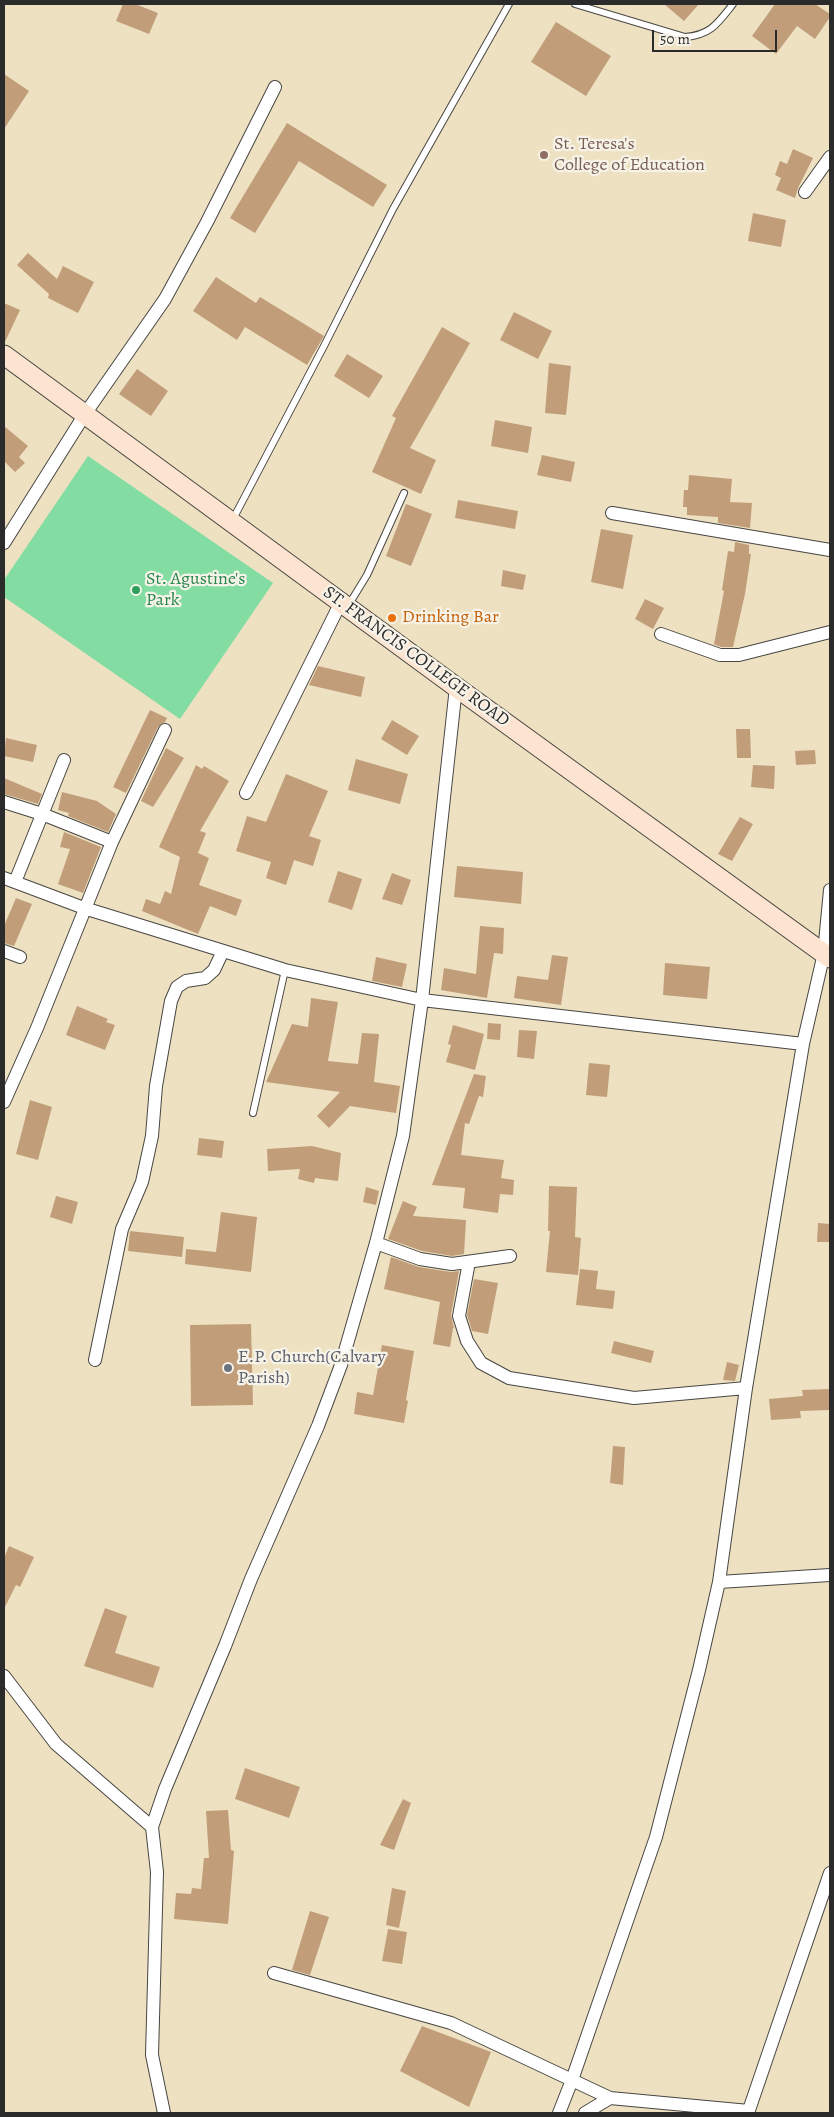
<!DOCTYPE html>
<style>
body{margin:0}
#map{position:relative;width:834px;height:2117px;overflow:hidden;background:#ede1c2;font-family:Alegreya,serif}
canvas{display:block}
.frame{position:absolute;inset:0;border:5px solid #2b2b2b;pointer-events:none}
.scale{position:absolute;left:652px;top:30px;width:125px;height:22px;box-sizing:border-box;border:2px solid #2b2b2b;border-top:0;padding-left:6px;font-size:15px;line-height:18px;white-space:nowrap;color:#2b2b2b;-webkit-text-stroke:4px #f7f3e8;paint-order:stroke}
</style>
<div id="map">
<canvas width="834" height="2117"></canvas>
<div class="frame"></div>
<div class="scale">50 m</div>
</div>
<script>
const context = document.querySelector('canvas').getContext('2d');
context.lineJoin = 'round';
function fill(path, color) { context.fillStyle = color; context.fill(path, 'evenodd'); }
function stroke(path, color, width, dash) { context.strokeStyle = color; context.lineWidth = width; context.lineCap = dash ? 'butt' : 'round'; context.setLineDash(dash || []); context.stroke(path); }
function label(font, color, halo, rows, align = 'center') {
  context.font = font + ' Alegreya,serif'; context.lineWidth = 4.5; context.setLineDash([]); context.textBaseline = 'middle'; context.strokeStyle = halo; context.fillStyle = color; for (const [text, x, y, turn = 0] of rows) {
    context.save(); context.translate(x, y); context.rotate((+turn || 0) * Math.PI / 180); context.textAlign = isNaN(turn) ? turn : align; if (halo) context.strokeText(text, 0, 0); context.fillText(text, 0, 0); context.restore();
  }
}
fill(new Path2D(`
 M88 456 273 583 180 719 4 597V580Z`), '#83dda3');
fill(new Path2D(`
 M123 4H135L158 13 149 34 116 21Z
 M664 4H699L684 21Z
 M775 4H815L830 14V17L815 39 797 26 776 54 752 36Z
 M556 22 611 56 586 96 531 62Z
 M4 74 29 91 4 129Z
 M287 123 387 185 373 207 299 161 255 233 230 218Z
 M793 149 813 158 798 188 795 198 776 190 781 178 775 175 780 161 787 164Z
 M753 213 786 220 781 247 748 241Z
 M28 253 57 279 63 266 94 282 78 313 48 298 49 294 17 265Z
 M216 277 256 303 260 297 324 336 307 365 245 327 237 340 193 311Z
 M4 303 20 310 4 344Z
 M514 312 552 331 538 359 500 340Z
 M442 327 470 343 410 448 436 460 421 494 372 472 396 418 392 416Z
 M347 354 383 376 369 398 334 376Z
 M549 363 571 366 566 415 545 413Z
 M137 369 168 391 151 416 119 394Z
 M495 420 532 427 528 453 491 446Z
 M4 426 28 446 19 457 25 463 15 472 4 461Z
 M542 455 575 462 571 482 537 475Z
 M689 475 732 479 730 502 752 503 750 528 718 523V517L687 515V507H683L684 490H688Z
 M458 500 518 511 515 529 455 518Z
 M406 504 432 514 411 566 386 556Z
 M601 529 633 535 623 589 591 582Z
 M735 542 749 545V554H751L745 594 733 647H721L714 644 724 591 722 590 728 551 734 552Z
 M503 570 526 575 523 590 501 586Z
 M645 599 664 608 653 629 635 619Z
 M318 666 365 677 361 697 309 685Z
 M150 710 167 718 165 722 158 727 126 793 113 787Z
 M392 720 419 736 407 755 381 739Z
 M736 729H750L751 758H737Z
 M6 738 37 745 33 762 4 756Z
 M166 748 184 758 153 807 141 801Z
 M815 750 816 764 796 765 795 751Z
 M356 759 408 774 400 804 348 790Z
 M196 765 202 769 204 766 229 781 200 831 206 833 198 853 209 858 199 885 242 900 236 916 210 906 198 934 142 911 146 899 160 904 165 891 171 894 180 857 159 847Z
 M753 765 775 766 774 789 751 787Z
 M286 774 328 791 309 836 321 840 313 866 294 860 286 885 266 878 271 862 236 851 247 816 266 822Z
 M4 778 42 794 38 804 4 794Z
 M62 792 97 801 116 814 108 832 68 816 69 813 58 810Z
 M740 817 753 824 732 861 718 854Z
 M64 832 101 847 83 893 58 884 70 849 60 847Z
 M457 866 523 872 521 904 454 897Z
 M338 871 362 879 352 910 328 902Z
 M392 873 411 880 402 905 382 899Z
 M16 898 32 904 14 946 4 943V926Z
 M480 926 504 928 503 954 494 953 487 998 441 990 444 968 476 974Z
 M552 955 568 957 561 1005 514 998 517 976 548 980Z
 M376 957 407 964 402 987 372 981Z
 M665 963 710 967 707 999 663 995Z
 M311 998 338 1002 328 1061 358 1064 362 1033 379 1034 374 1082 400 1086 396 1113 350 1106 329 1128 317 1116 340 1092 266 1082 292 1024 308 1027Z
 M77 1006 108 1019 106 1022 115 1025 105 1050 66 1035Z
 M488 1023 501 1024 500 1040 487 1039Z
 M453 1025 484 1034 475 1070 446 1062 451 1045 448 1044Z
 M519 1030 537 1031 534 1059 517 1057Z
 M589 1063 610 1065 607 1097 586 1095Z
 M474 1074 486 1076 483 1097 479 1096 469 1124 465 1123 461 1155 504 1160 501 1178 514 1180 513 1195 500 1194 498 1213 463 1208 465 1188 432 1185Z
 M30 1100 52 1107 38 1160 16 1154Z
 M199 1138 224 1141 222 1158 197 1155Z
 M312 1146 341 1153 338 1181 315 1178 314 1183 298 1179 300 1169 268 1171 267 1149Z
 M549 1186 577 1187 575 1237 581 1238 578 1275 546 1272 550 1231H548Z
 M366 1187 379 1191 376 1205 363 1202Z
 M56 1196 78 1202 72 1224 50 1217Z
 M403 1201 417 1207 413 1216 466 1220 464 1254 452 1256 422 1251 388 1239Z
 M221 1212 257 1217 251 1272 185 1264 186 1249 216 1252Z
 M818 1223 830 1224V1242H817Z
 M130 1231 184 1237 182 1257 128 1251Z
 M391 1257 419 1267 451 1272 459 1271 451 1315 454 1328H453L450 1347 433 1344 440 1302 384 1289Z
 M580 1269 598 1271 596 1289 615 1291 613 1309 576 1305Z
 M474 1279 498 1283 488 1334 472 1331 467 1315Z
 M251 1324 253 1405 191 1406 190 1325Z
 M614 1341 654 1351 651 1363 611 1353Z
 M382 1345 414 1351 406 1400 408 1401 404 1423 354 1414 357 1392 373 1395Z
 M727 1362 739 1365 735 1381 723 1380Z
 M830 1389V1410L800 1411 801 1418 771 1420 769 1399 803 1396 802 1390Z
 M613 1446 625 1447 623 1485 610 1483Z
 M9 1546 34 1557 20 1587 16 1585 4 1609V1558Z
 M105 1608 127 1616 115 1653 160 1667 153 1688 84 1666Z
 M245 1768 300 1787 289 1818 235 1799Z
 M403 1799 411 1803 394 1850 380 1845Z
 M228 1810 231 1850 234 1851 228 1924 174 1919 176 1893 191 1894 192 1888 201 1889 204 1858H209L206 1811Z
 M392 1888 406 1891 399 1928 386 1925Z
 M310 1911 329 1917 310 1975 292 1970Z
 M388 1929 407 1932 402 1964 382 1961Z
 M422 2026 491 2052 469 2107 400 2071Z`), '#c19e79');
const service = new Path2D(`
 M575 4 685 37C711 35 718 23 733 4
 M232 521 324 346 393 209 509 4
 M348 606 367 575 404 493
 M253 1113 285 970`);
const minor = new Path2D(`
 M805 192 830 157
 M612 513 830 550
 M4 543 85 414 165 299 207 222 275 87
 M661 634 720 655H739L830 632
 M246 793 341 602
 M4 802 42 814 112 842
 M4 878 84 908 285 970 422 1000 803 1044 824 953 830 890
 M15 882 64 760
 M4 951 20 957
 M4 1102 37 1028 112 842 165 730
 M376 1243 420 1259 452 1264 510 1256
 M469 1262 459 1316 467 1341 481 1363 509 1378 634 1398 746 1388
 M95 1360 122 1229 142 1182 152 1136 156 1086 171 1001 177 987 186 981 205 978 214 970 223 951
 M719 1582 830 1575
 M4 1676 56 1744 152 1827
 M274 1973 451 2023 610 2098
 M164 2113 152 2055 157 1872 152 1827 165 1789 225 1646 251 1579 318 1426 341 1365 376 1243 403 1136 422 1000 456 687
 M559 2113 572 2080 656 1837 699 1670 719 1582 746 1388 803 1044
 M585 2113 610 2098 749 2111
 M748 2113 830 1873`);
const secondary = new Path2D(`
 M4 355 456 687 830 958`);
stroke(service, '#484642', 8);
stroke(minor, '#484642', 14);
stroke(secondary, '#484642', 21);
stroke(service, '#fff', 6);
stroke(minor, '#fff', 12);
stroke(secondary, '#fde4d0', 19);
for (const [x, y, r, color] of [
 [544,155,5,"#8d6e63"],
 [136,590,5,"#2e9e5b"],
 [392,618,5,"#e8710a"],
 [228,1368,5,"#6b7280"]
]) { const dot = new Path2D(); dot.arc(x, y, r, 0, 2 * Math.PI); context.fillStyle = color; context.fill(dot); stroke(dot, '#f7f3e8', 2); }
label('18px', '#785e54', '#f7f3e8', [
 ["St. Teresa's",554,145],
 ["College of Education",554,166]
], 'left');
label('18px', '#27864d', '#f7f3e8', [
 ["St. Agustine's",146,580],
 ["Park",146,601]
], 'left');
label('18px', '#c56008', '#f7f3e8', [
 ["Drinking Bar",402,618]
], 'left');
label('18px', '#2b2b2b', '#f7f3e8', [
 ["ST. FRANCIS COLLEGE ROAD",416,657,36]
]);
label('18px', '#5b616d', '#f7f3e8', [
 ["E.P. Church(Calvary",238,1358],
 ["Parish)",238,1379]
], 'left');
</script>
